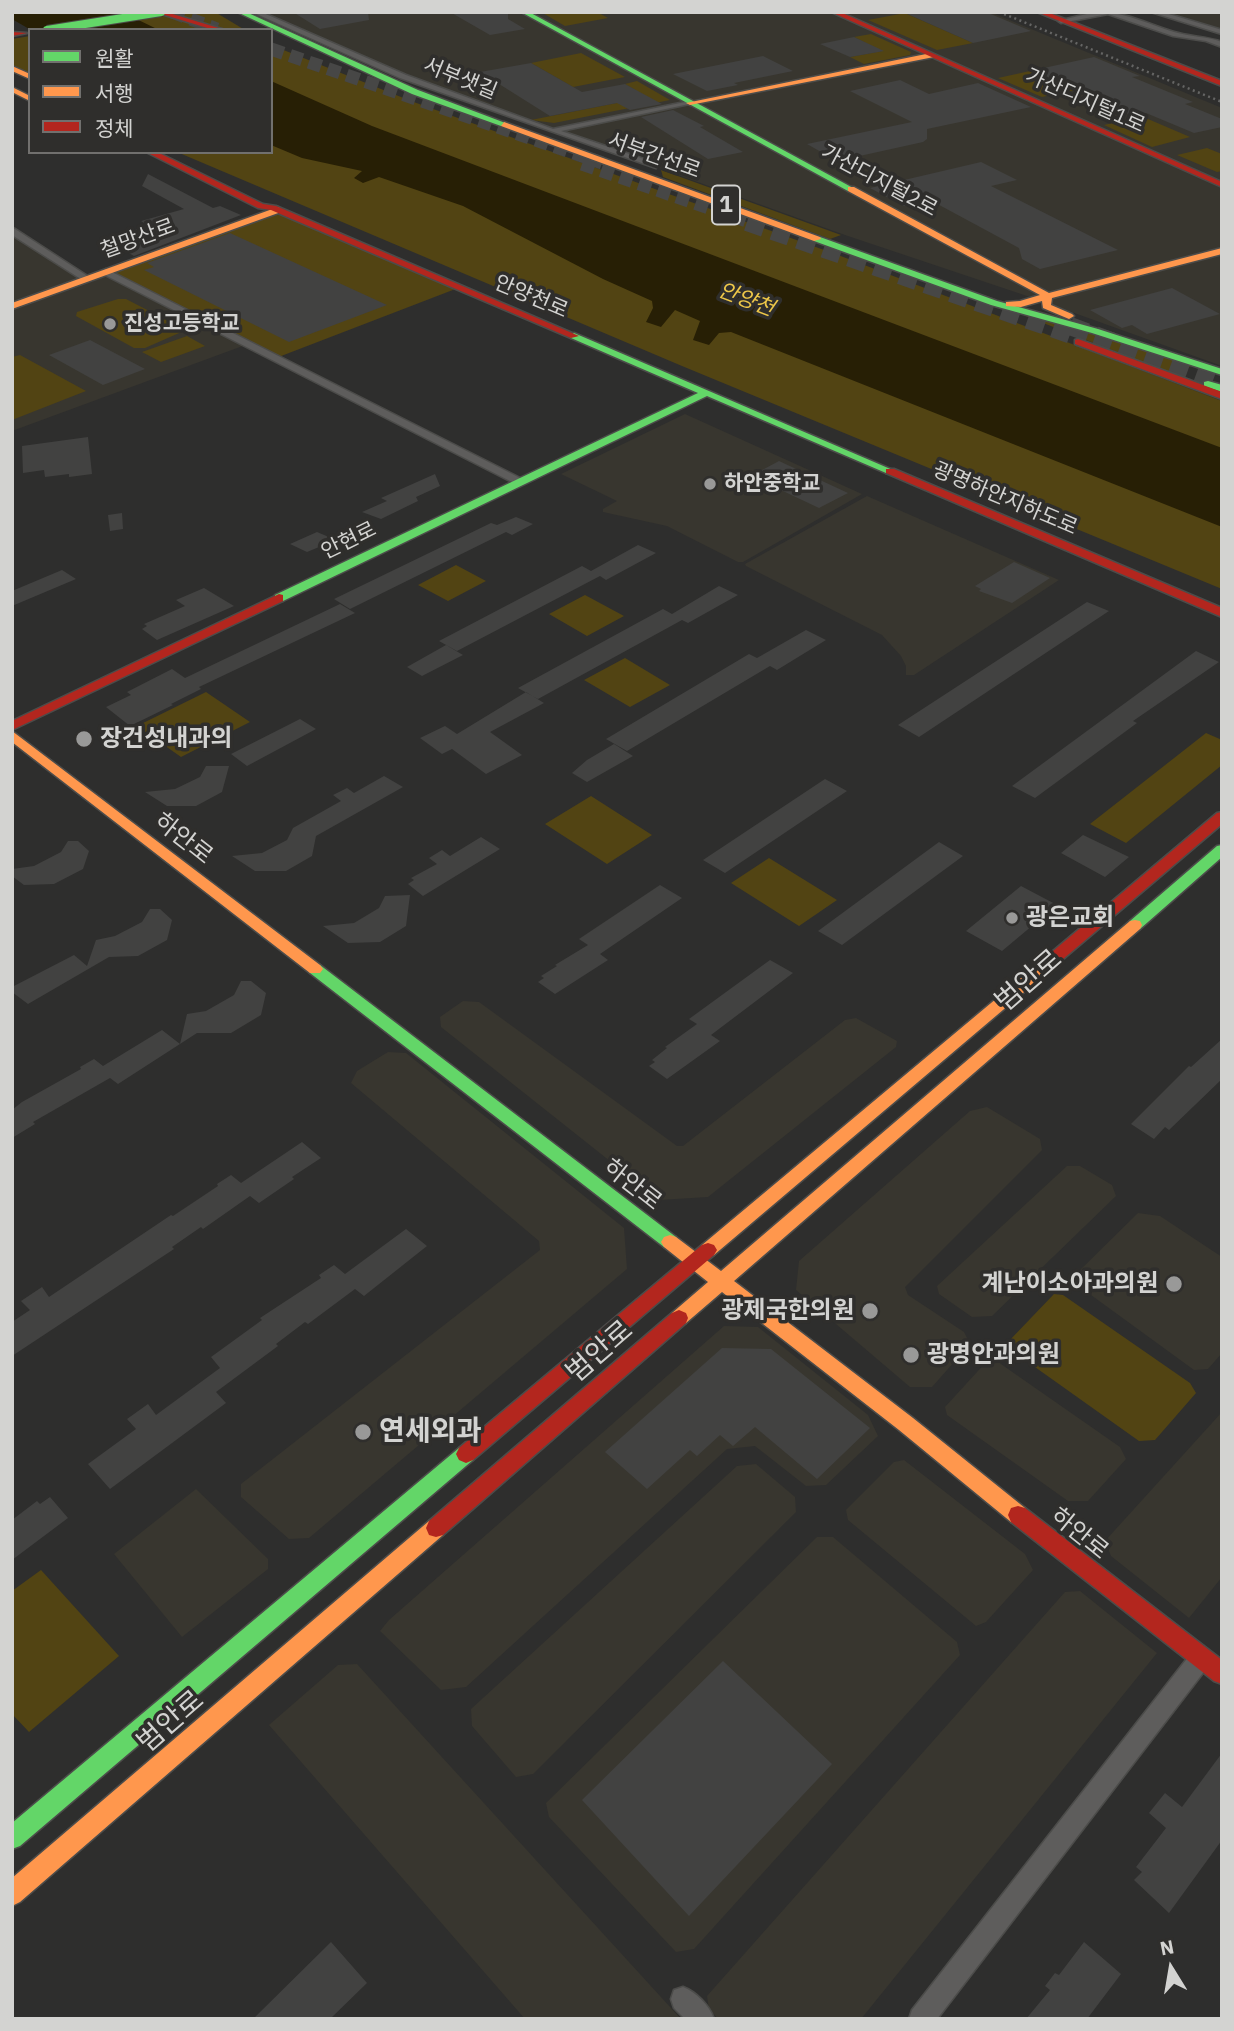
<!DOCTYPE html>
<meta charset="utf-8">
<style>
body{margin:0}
#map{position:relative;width:1234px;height:2031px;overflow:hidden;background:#2e2e2d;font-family:"IBM Plex Sans","Noto Sans KR",sans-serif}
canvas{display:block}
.frame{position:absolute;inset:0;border:14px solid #d3d3d1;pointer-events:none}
.legend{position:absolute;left:28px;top:28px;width:245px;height:126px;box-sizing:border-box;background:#2f2e2c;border:2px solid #71706e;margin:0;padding:9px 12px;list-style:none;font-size:21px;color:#d3d3d1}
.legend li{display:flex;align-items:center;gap:14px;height:35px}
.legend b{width:35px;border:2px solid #71706e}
.north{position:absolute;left:1136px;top:1933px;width:70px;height:70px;-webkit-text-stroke:5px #2f2e2c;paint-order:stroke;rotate:349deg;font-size:19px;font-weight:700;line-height:28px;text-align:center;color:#d3d3d1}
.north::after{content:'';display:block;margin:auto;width:24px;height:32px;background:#d3d3d1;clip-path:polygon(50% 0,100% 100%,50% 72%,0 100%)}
</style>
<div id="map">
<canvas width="1234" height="2031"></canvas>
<div class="frame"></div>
<ul class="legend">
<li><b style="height:9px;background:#63d668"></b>원활</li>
<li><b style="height:9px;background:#ff974d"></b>서행</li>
<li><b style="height:9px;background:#b3261e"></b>정체</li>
</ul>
<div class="north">N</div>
</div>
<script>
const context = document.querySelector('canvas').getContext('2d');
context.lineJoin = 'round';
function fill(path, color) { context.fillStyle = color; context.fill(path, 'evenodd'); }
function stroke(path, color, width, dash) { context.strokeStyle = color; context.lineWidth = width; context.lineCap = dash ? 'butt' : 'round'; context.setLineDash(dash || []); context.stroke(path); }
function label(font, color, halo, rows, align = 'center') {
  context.font = font + ' "IBM Plex Sans","Noto Sans KR",sans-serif'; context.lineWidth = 7; context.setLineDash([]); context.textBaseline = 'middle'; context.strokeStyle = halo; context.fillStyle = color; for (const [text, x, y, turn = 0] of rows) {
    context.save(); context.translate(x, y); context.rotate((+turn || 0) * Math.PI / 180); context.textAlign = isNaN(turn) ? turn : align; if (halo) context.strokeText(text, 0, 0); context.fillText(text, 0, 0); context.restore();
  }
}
fill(new Path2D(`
 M261 12H990L1222 108V366L1027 296 845 235 420 82Z
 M1154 12H1222V33Z
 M12 231 87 279 106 272 248 344 12 431Z
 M685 414 862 494 743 562H738L667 526 603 512V509L617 501 561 474Z
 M867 496 1059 580 914 675H906V666L901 656 882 635 746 566 745 564Z
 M463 1001 479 1002 677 1146H683L845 1020 856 1018 897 1041 896 1047 708 1197 659 1200 441 1027 440 1017Z
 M388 1052 406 1053 624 1228 627 1269 309 1538 289 1539 241 1497V1484L540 1250 539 1241 351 1083 357 1071Z
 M987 1107 1040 1139 1042 1150 905 1287 908 1295 964 1332 970 1344 932 1387H910L796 1290 799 1261 970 1111Z
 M1067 1166H1080L1112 1185 1116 1196 992 1316 972 1317 939 1294 937 1286Z
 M1138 1213 1160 1216 1222 1257V1353L1208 1369 1194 1370 1080 1287 1074 1276Z
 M724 1326 758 1327 868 1415 878 1436 826 1485 806 1486 755 1446 727 1449 466 1687 441 1690 380 1631 389 1620Z
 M988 1360 998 1362 1120 1447 1126 1459 1088 1501H1068L947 1415 945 1407Z
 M1222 1412V1577L1189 1618 1111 1556 1105 1541Z
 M904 1460 1025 1554 1033 1570 986 1622 976 1626 848 1520 846 1510 894 1462Z
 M756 1464 795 1497 796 1512 533 1774 516 1777 472 1726 471 1709 737 1466Z
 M196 1489 268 1559V1569L182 1637 114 1554Z
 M817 1537H833L957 1642 960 1655 694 1949 676 1952 549 1817 546 1803Z
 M1080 1591 1157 1653 861 2019H718L709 2009 707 1996 1065 1592Z
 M357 1664 681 2019H525L269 1725 338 1665Z`), '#38362f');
fill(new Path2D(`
 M190 12H215L245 30H72Z
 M541 12H597L608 18 565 26Z
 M905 13 973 43 937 50 868 20Z
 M871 34 911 52 910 55 864 64 850 57 882 51 854 37Z
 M30 36V75L12 65V39Z
 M271 45 411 101 838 255 1222 401V589L682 366 177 152H271Z
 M581 53 625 77 573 87 531 63Z
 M1030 71 1075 90 1042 97 998 78Z
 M637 81 670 100 554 123 531 120 647 97 625 84Z
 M1141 116 1190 137 1152 147 1104 125Z
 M1207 148 1222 154V171L1217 172 1177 155Z
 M661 170 841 235 830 239 663 177Z
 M278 210 458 288 276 358 106 272Z
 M118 299H126L186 330 145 348H134L76 316 77 312Z
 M1023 315 1035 317 1193 365 1175 375Z
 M187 336 205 346 161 362 142 352Z
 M20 355 86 391 12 420V357Z
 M456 565 486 581 448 601 418 585Z
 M585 595 624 616 587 636 549 614Z
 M625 658 670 685 630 707 584 680Z
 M206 692 250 722 181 757 137 726Z
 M1206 733 1222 740V765L1126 843 1090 824Z
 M591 796 652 835 607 864 545 824Z
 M769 858 837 900 799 926 731 883Z
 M1054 1294 1063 1295 1190 1383 1196 1393 1155 1440 1139 1441 1011 1350 1008 1342Z
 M41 1570 119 1656 29 1732 12 1714V1591Z`), '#524413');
fill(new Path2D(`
 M12 12H122L159 30H31L12 19Z
 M271 81 372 126 1222 448V527L731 332 719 333 709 345 693 340 700 321 675 310 661 327 646 322 653 308 652 301 603 279 463 206 379 177 363 183 354 178 362 171 302 158 271 145Z`), '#271f05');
fill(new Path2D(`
 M293 12H368L369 20 320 29Z
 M450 12H508V19L525 29 490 35Z
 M903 12H986L1031 31 973 43Z
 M854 37 884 51 850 57 820 44Z
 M763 56 793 71 734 83 738 85 707 91 673 74Z
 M1094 57 1140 76 1132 77 1193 102 1185 104 1222 119V127L1194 133 1146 113 1133 116 1030 71Z
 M531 63 582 92 625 84 662 104 630 110 617 103 550 116 480 72Z
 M900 80 929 94 978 83 1031 107 927 129V139L923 142 837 161 807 144 912 122 850 91Z
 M673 110 704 126 700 127 743 152 708 159 641 117Z
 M981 162 1017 180 991 186 1118 250 1040 269 1022 259 1019 248 930 200 904 206 870 188Z
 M148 174 213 208 220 206 241 215 134 256 105 239 148 226 141 221 184 209 142 186Z
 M230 233 387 305 289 342 144 270 154 267 147 263Z
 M1172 288 1220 314 1147 334 1132 325 1122 328 1090 310Z
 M90 340 145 369 103 385 49 355Z
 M88 437 92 474 69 477V474L45 477 44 470 23 473 22 446Z
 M779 461 848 493 819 508 751 476Z
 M435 474 440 486 416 497 418 501 381 519 362 512 387 501 381 498Z
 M122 513 123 529 110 531 108 515Z
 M516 517 533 524 512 535 506 532 350 609 334 599 491 523 497 525Z
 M317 532 336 540 307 552 290 544Z
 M638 545 656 553 606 580 600 576 457 651 439 641 582 566 591 571Z
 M1014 562 1050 578 1012 603 979 591 981 589 975 586Z
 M62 570 76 579 12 606V591Z
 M719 586 738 595 688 623 682 620 538 699 518 688 663 609 672 614Z
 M204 588 234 606 157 640 142 629 147 626 144 624 185 606 176 600Z
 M1087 602 1109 611 919 737 898 725Z
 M340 604 355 613 199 687 201 689 171 704 173 705 130 726 106 707 131 695 127 692 172 669 185 678Z
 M806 630 826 640 777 670 770 666 627 751 606 739 749 654 757 658Z
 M446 645 463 655 422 676 407 667Z
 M1196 651 1219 662 1133 721 1137 723 1035 798 1012 786Z
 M526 692 544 703 490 732 522 755 486 774 452 749 442 754 420 738 445 726 457 734Z
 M300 719 316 729 247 766 231 754Z
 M614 744 633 756 587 782 572 773 587 760Z
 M206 766H229L222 792 196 806H167L145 792 175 789 200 777Z
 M384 776 403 787 316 836 312 856 286 871H255L232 856 262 853 287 840 293 828 341 801 333 795 347 788 354 793Z
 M825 779 847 791 725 873 703 860Z
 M1083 835 1129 857 1105 877 1061 853Z
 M481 837 500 849 423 896 408 884 414 880 411 878 437 864 429 858 442 850 450 856Z
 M68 841H78L89 851 83 869 54 884 24 885 12 876V869L34 866 61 852Z
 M939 842 963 856 842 945 818 931Z
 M660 885 682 898 600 954 608 960 555 994 538 982 544 978 541 976 557 966 555 965 588 945 579 939Z
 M1021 886 1057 905 1002 951 966 931Z
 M410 895 406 926 380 942 348 943 323 926 354 923 379 908 385 896Z
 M150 909H160L172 920 167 940 138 956 109 957 28 1004 12 992V987L74 955 87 966 96 940 115 936 142 922Z
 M770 960 793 973 711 1035 720 1041 667 1079 649 1066 655 1062 652 1060 667 1048 665 1047 697 1024 689 1019Z
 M241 981H251L266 993 261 1015 231 1033H197L118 1084 110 1078 33 1122 35 1124 12 1138V1110L22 1102 81 1069 80 1067 94 1059 103 1066 162 1030 180 1044 187 1014 206 1011 234 995Z
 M1222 1039V1079L1169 1130 1165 1127 1154 1139 1131 1124 1189 1066 1191 1067Z
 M302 1142 321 1158 292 1177 294 1179 259 1203 250 1196 203 1229 201 1227 172 1247 174 1249 12 1356V1322L30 1310 21 1301 42 1287 49 1297 171 1215 173 1216 218 1186 217 1184 231 1175 241 1183Z
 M406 1229 427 1246 364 1296 355 1289 308 1324 305 1322 276 1344 278 1346 216 1392 226 1403 110 1489 88 1464 136 1429 127 1419 148 1404 156 1415 220 1368 211 1357 262 1320 260 1318 321 1278 319 1275 334 1265 345 1274Z
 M722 1348 771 1349 870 1428 817 1479 755 1427 733 1446 720 1435 697 1456 690 1450 647 1489 605 1452Z
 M50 1497 68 1518 12 1560V1520L37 1501 40 1504Z
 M723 1661 832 1764 689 1916 582 1800Z
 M1222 1753V1840L1169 1913 1134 1880 1142 1872 1136 1867 1166 1828 1149 1813 1165 1793 1182 1807Z
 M331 1942 367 1983 330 2019H253Z
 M1084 1942 1121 1974 1087 2019H1026L1050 1990 1045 1986 1055 1973 1059 1975Z`), '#424241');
stroke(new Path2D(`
 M172 12 217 29
 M271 49 602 163
 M582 164 752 223`), '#474746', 13, [13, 7]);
stroke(new Path2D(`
 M747 222 1086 340
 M1070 326 1215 379`), '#474746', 18, [18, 9]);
const street = new Path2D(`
 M252 12H261L406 75 553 129 690 101 694 103 561 131 659 164 656 168 400 78Z
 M1095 12C1127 12 1144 23 1174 32 1190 37 1206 36 1222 42V47L1206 41 1173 36 1108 14 1061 23 1058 21Z
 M1151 12H1162L1222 30V34Z
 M12 228 15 229 92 279 84 281 12 235Z
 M106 269 524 480 525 482 516 484 103 274 101 272Z
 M1201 1648 1209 1651 1212 1658 1209 1665 937 2019H909L912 2010 1193 1651Z
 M683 1987C696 1992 709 2005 714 2019H685L674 2008 671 1999 674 1990Z`);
const fast = new Path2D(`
 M237 12H246L418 90 508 124 501 126 412 94Z
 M521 12H529L855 189 848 191Z
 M814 237H820L997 301 1098 329 1222 369V375L1092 333 991 305 814 241Z
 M574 333 895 471 886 473 707 396 283 601H275V595L698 393 571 338 569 336Z
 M1208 381 1222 385V392L1204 386V382Z
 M1222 845V857L1140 929H1130L1128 925 1130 921 1217 846Z
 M315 964 320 965 676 1237 679 1242 676 1247 670 1249 664 1247 310 973 307 969Z
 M466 1445 473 1448 476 1454 473 1460 20 1846 12 1849V1823L459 1448Z`);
const slow = new Path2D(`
 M931 53 934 57 690 105 686 103Z
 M12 66 30 74V79L12 71Z
 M12 87 30 96V101L12 92Z
 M504 122 820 237 821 239 814 241 501 126Z
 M848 187H854L1049 293 1222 248V254L1052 298 1051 305 1072 314 1074 316 1069 319 1043 308 1042 301 1021 307 1006 306V302L1020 301 1040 295 848 191Z
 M278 207 282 210 281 212 12 309V303Z
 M12 731 320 965 323 969 320 973H310L12 742Z
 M1135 920 1140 921 1142 925 1140 929 734 1281 913 1418 1025 1508 1028 1515 1025 1522 1018 1524 1011 1522 899 1430 722 1292 686 1323 679 1326 672 1323 670 1318 672 1313 708 1282 664 1247 661 1242 664 1237 670 1235 676 1237 721 1271 1130 921Z
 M1051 956 1059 961 1056 965 714 1255 708 1257 702 1255 699 1250 702 1245 1046 957Z
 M436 1519 443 1521 446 1528 443 1535 20 1902 12 1906V1878L429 1521Z`);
const jam = new Path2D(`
 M155 12H166L225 30H214Z
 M831 12H840L1222 182V187Z
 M1037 12H1047L1222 81V86Z
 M12 32 27 33 12 36Z
 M146 152H157L263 204 276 206 579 336 571 338 271 210 258 208Z
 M1078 339 1222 392V399L1075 344V340Z
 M886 469H894L1222 608V617L886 473Z
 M279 594 283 595V601L12 730V721Z
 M1222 812V824L1056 965H1046L1043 961 1046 957 1217 813Z
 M708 1243 714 1245 717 1250 714 1255 473 1460 466 1463 459 1460 456 1454 459 1448 702 1245Z
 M679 1310 686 1313 688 1318 686 1323 443 1535 436 1537 429 1535 426 1528 429 1521 672 1313Z
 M1018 1506 1025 1508 1222 1660V1684L1214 1681 1011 1522 1008 1515 1011 1508Z`);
stroke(street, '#4c4c4a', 3);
stroke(fast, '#4c4c4a', 3);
stroke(slow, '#4c4c4a', 3);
stroke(jam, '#4c4c4a', 3);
fill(street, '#5e5d5c');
fill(fast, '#63d668');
fill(slow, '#ff974d');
fill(jam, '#b3261e');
stroke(new Path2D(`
 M999 12 1222 102`), '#656564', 2.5, [2, 3.5]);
const fastBridge = new Path2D(`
 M47 30 161 12`);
stroke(fastBridge, '#4c4c4a', 10, []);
stroke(fastBridge, '#63d668', 8);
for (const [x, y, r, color] of [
 [110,324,7,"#999998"],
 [710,484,7,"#999998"],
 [84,739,9,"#999998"],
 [1012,918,7,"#999998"],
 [1174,1284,9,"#999998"],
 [870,1311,9,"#999998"],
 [911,1355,9,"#999998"],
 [363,1432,9,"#999998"]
]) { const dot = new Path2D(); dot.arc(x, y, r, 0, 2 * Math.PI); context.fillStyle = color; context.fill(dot); stroke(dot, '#2f2e2c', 2.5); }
label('21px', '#d3d3d1', '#2f2e2c', [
 ["서부샛길",460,79,22],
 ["가산디지털1로",1085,101,24],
 ["서부간선로",654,156,20],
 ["가산디지털2로",879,181,28],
 ["철망산로",138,239,-20],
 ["안양천로",531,297,23],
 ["광명하안지하도로",1005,499,23],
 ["안현로",349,541,-26]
]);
label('italic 21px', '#edc749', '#2f2e2c', [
 ["안양천",746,300,21]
]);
label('bold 21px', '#d3d3d1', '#2f2e2c', [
 ["진성고등학교",124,324],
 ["하안중학교",724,484]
], 'left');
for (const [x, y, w] of [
 [726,205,28]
]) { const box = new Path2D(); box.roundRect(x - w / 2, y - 19.5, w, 39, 5); context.fillStyle = '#2f2e2c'; context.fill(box); stroke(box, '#d3d3d1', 2); }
label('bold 23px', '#d3d3d1', null, [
 ["1",726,205]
]);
label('bold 24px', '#d3d3d1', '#2f2e2c', [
 ["장건성내과의",100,739],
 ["광은교회",1026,918],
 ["계난이소아과의원",1158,1284,"right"],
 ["광제국한의원",854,1311,"right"],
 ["광명안과의원",927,1355]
], 'left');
label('24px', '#d3d3d1', '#2f2e2c', [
 ["하안로",183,839,38],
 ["하안로",632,1185,38],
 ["하안로",1079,1534,39]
]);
label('28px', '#d3d3d1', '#2f2e2c', [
 ["범안로",1029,981,-41],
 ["범안로",600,1352,-41],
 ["범안로",171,1722,-41]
]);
label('bold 28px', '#d3d3d1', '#2f2e2c', [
 ["연세외과",379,1432]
], 'left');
</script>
